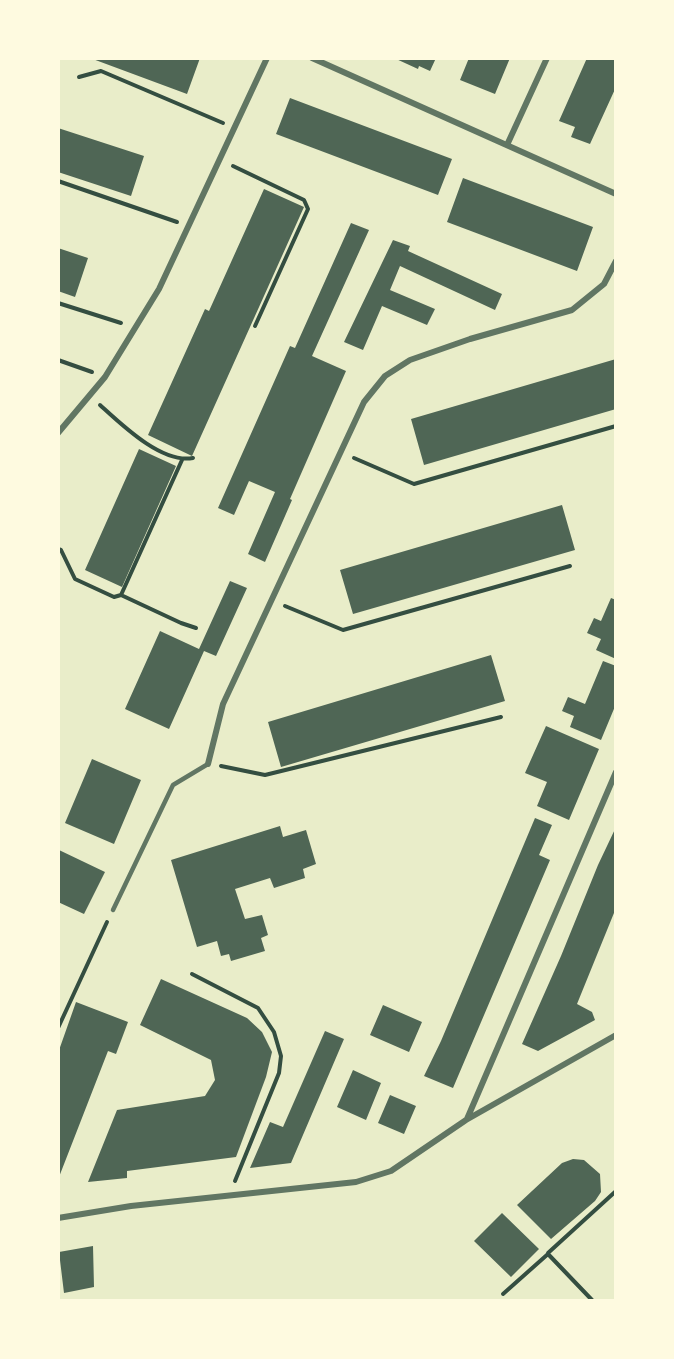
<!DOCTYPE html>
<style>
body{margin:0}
#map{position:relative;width:674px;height:1359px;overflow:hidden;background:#e9edc9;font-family:Roboto,sans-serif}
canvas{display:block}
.frame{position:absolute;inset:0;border:60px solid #fefae0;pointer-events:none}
</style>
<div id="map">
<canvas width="674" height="1359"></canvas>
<div class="frame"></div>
</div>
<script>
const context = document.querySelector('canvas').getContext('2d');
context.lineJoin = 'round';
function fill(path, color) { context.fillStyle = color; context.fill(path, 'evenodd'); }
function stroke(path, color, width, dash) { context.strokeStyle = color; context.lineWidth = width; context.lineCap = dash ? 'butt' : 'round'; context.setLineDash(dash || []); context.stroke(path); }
fill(new Path2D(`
 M90 58H200L187 94Z
 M394 58H436L430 71 419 66 418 69Z
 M469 58H510L495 94 460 80Z
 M587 58H616V87L590 144 571 137 575 127 559 121Z
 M290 98 452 159 438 195 276 134Z
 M58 128 144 156 131 196 58 172Z
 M463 178 593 227 577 271 447 222Z
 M264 189 304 207 192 456 148 435 205 309 209 311Z
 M351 223 369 230 312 356 346 371 290 499 292 500 265 562 248 554 275 492 249 481 234 515 218 508 290 346 295 348Z
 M393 240 410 246 408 251 502 294 495 310 400 266 390 290 435 309 427 325 382 306 363 350 344 342Z
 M58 248 88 258 75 297 58 291Z
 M616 359V409L424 465 411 419Z
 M139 449 176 466 122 587 85 570Z
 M562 505 575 550 353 614 340 570Z
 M230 581 247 588 216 656 204 651 169 729 125 709 160 631 199 649Z
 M611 598 616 600V659L596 650 601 639 587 633 594 618 601 621Z
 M491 655 505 701 281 767 268 722Z
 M603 661 616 666V704L601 740 570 727 574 716 562 711 568 697 585 704Z
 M546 726 599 749 569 820 537 806 547 782 525 773Z
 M92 759 141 780 114 844 65 823Z
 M535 818 552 825 539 855 550 860 453 1088 424 1076 441 1041Z
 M280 826 283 837 306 830 316 864 303 869 305 878 274 888 270 878 235 889 245 919 262 915 268 935 261 938 265 951 231 961 229 954 221 956 217 941 197 947 171 860Z
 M616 827V908L577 1004 592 1012 595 1020 538 1051 522 1044 561 956 598 865Z
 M59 850 105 872 84 914 58 902Z
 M161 979 247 1018 262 1032 272 1052 266 1077 236 1157 127 1171V1178L88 1182 117 1110 205 1096 215 1080 211 1060 140 1025Z
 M76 1002 128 1022 116 1054 108 1051 59 1177 58 1053Z
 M383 1005 422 1022 409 1052 370 1035Z
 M325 1031 344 1039 291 1163 250 1168 270 1122 283 1127Z
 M353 1070 381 1083 366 1120 337 1107Z
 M390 1095 416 1106 404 1134 378 1123Z
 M573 1159 584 1160 600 1174 601 1192 595 1201 551 1239 517 1205 562 1163Z
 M502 1213 539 1249 511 1277 474 1241Z
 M93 1246 94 1287 64 1293 59 1252Z`), '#4f6655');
stroke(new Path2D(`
 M79 77 101 71 223 123
 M233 166 304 200 308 209 255 326
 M58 181 177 222
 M58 303 121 323
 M58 360 92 372
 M100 405C122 425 162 464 193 458
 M354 458 414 484 616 426
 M58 549 61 550 75 579 114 597 121 595 181 623 196 628
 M121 595 182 460
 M285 606 343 630 570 566
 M221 766 265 775 501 717
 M192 974 258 1008 274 1032 281 1056 279 1073 235 1181
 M58 1028 107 922
 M548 1253 616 1191
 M503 1294 548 1254 592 1300`), '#344e41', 4);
stroke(new Path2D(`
 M113 910 173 785 208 764`), '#617663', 4.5);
stroke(new Path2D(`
 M312 58 616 194
 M507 145 547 58
 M58 433 105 377 159 289 267 58
 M208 764 223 704 364 402 385 376 410 360 470 339 572 310 604 284 616 261
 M467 1119 616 772
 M58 1218 131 1206 356 1182 391 1171 466 1120 616 1035`), '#617663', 6);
</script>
